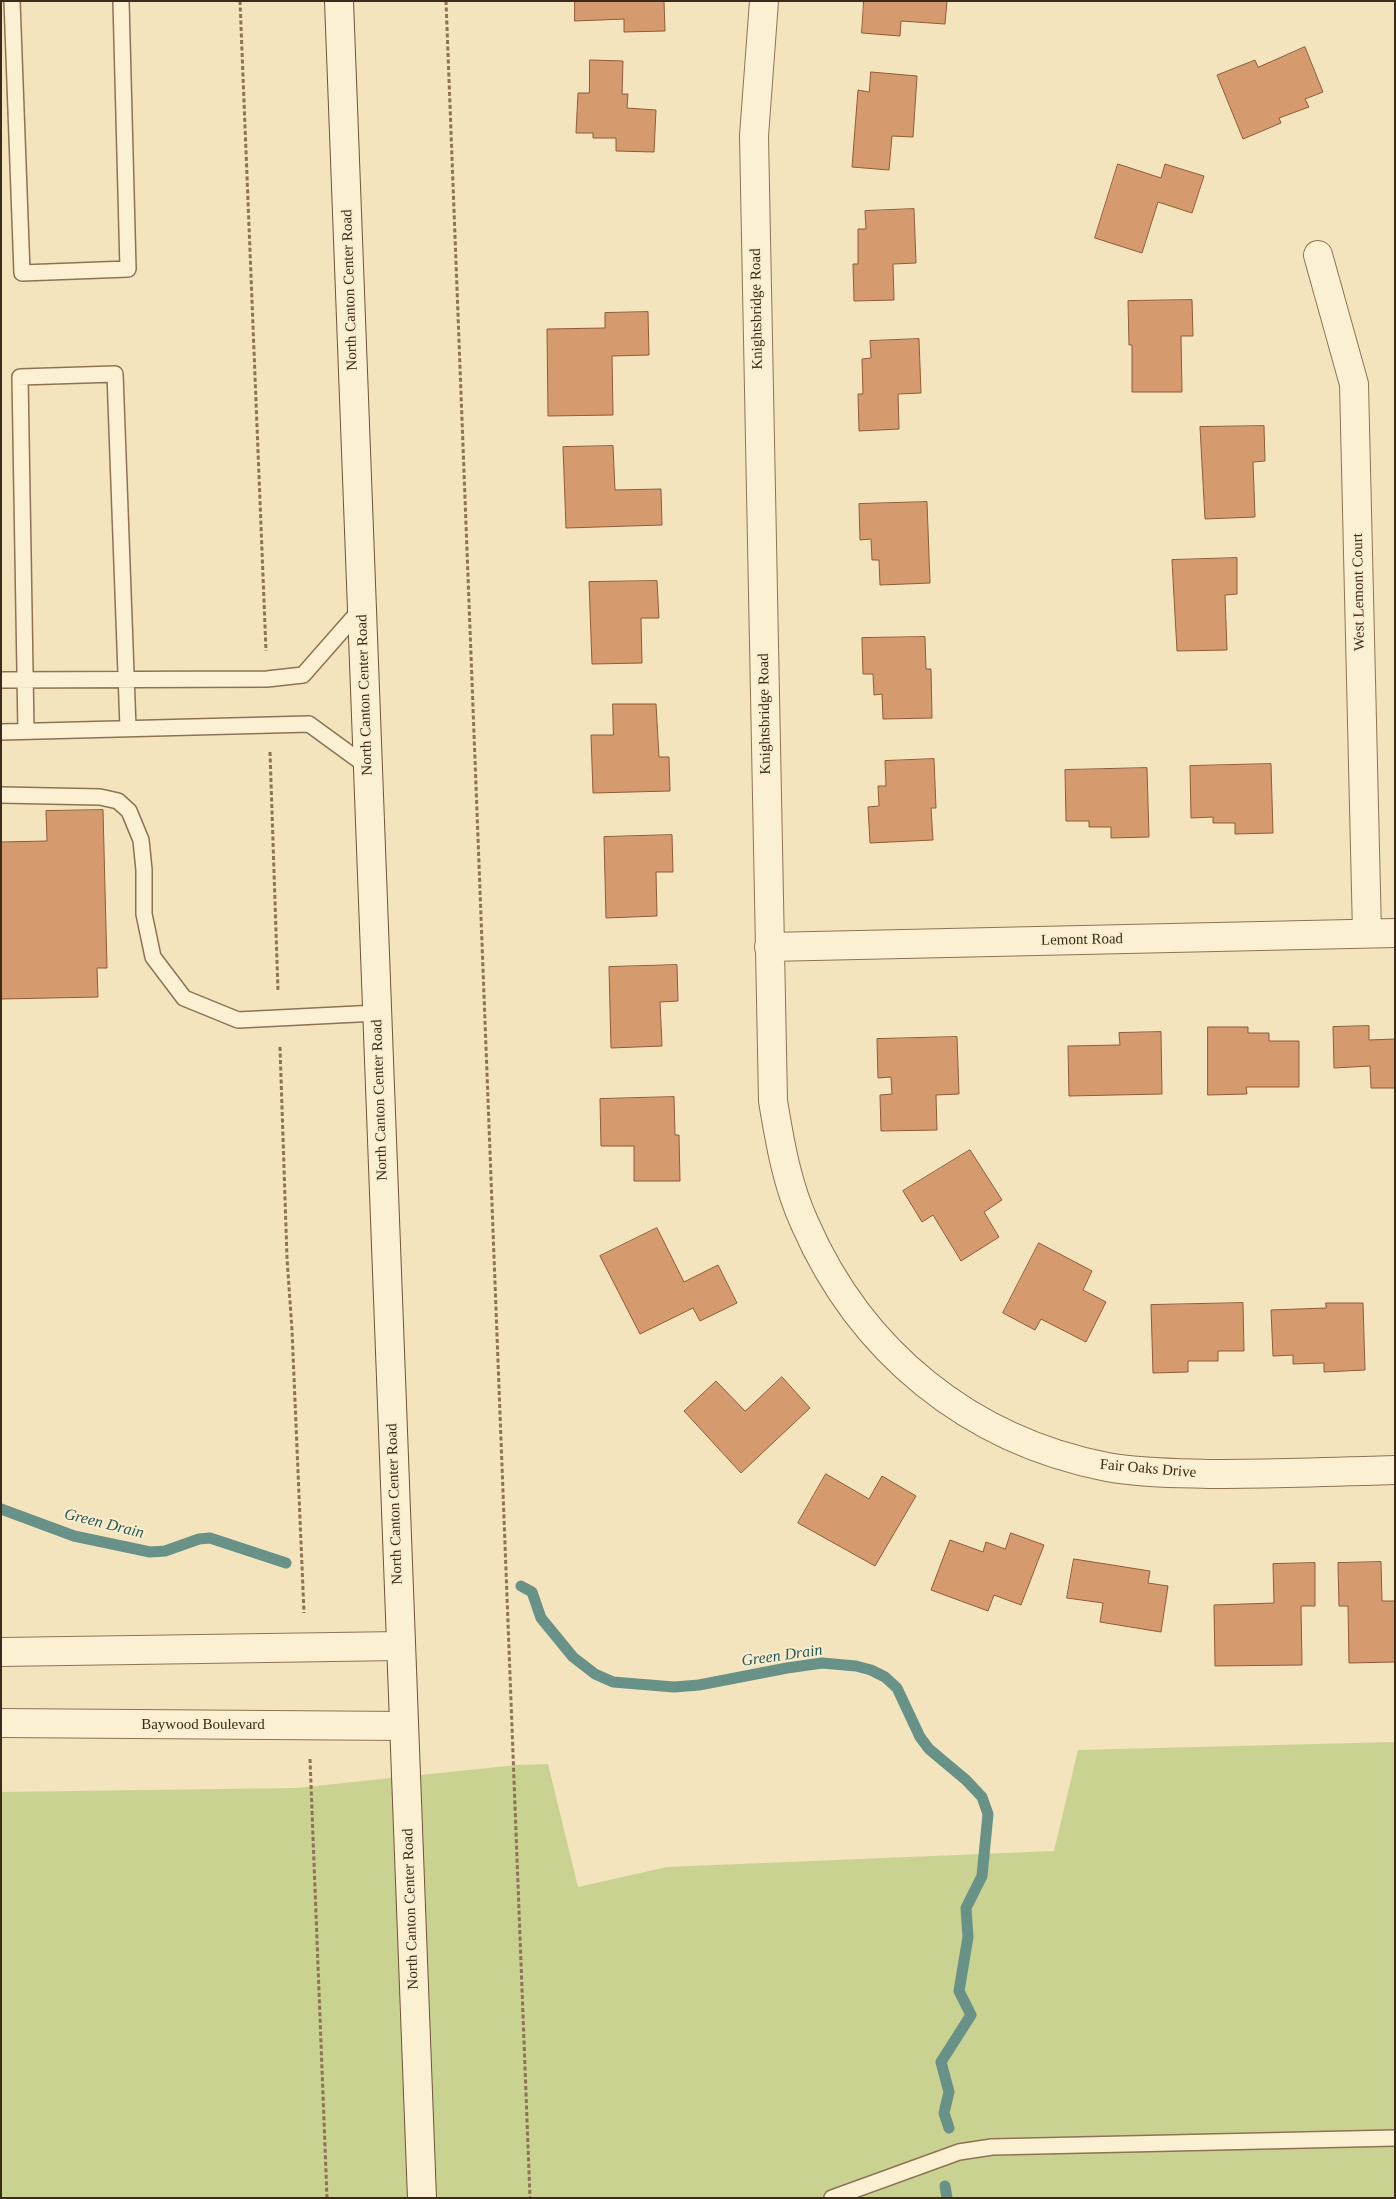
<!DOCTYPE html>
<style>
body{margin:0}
#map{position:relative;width:1396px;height:2199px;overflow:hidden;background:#f3e4be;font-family:Georgia,serif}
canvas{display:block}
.frame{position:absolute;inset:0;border:2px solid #3b2b1b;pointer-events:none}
</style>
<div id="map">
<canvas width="1396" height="2199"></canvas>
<div class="frame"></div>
</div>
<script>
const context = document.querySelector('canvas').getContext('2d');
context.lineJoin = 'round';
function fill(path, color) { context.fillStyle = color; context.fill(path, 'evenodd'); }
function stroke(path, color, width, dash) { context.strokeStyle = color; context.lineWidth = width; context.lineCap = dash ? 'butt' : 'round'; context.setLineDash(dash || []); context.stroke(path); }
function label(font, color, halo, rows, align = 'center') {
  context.font = font + ' Georgia,serif'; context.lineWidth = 4; context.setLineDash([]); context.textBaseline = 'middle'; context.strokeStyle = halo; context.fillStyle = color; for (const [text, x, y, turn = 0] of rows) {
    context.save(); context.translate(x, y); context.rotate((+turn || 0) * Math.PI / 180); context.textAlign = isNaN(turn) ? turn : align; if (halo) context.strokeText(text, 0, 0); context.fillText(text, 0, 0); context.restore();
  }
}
fill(new Path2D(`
 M1395 1742V2198H1V1792L296 1788 517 1765 548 1764 578 1887 667 1867 1054 1851 1078 1750Z`), '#c9d290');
stroke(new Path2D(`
 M1 1509 74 1536 150 1552 165 1551 199 1539 210 1538 286 1563
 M521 1586 532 1592 541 1618 573 1657 595 1674 613 1682 674 1687 699 1685 787 1668 822 1663 856 1666 871 1670 885 1677 897 1688 920 1737 929 1749 966 1780 982 1797 988 1814 982 1876 966 1908 968 1937 959 1991 971 2015 941 2062 949 2092 944 2113 949 2128
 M945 2186 947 2198`), '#689288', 11);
const building = new Path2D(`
 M575 1H664L665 31 624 32V19L575 21Z
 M864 1H947L945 24 901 21 900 36 862 33Z
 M1305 47 1323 92 1305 99 1309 107 1279 118 1281 123 1243 139 1217 75 1255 60 1258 67Z
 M590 60 623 61 622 94H628L627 108 656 110 654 152 616 151V138H593V133H576L578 93H589Z
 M871 72 917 76 913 137 892 136 889 170 852 167 858 90 869 92Z
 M1118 164 1161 178 1165 164 1204 176 1192 213 1158 202 1142 253 1095 238Z
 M914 209 916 263 893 264 894 300 854 301 853 264H858V229H866L865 211Z
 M1192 300 1193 336H1181L1182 392H1132V345H1129L1128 301Z
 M648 312 649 355 612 356 613 415 548 416 547 329 605 328V313Z
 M919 339 921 393 898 394 899 429 859 431 858 394H863L862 359 871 358 870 341Z
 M1264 426 1265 461 1253 462 1255 517 1205 519 1200 427Z
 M613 446 615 490 661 489 662 525 566 528 563 447Z
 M927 502 930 583 880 585 879 560H872L871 539 860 540 859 504Z
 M1237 558V594L1225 595 1227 650 1177 651 1172 560Z
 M657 581 659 618H641L642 663 592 664 589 582Z
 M925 637 926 669H931L932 718 883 719 882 694 874 695 873 674H863L862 638Z
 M613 704H656L659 757H669L670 791 593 793 591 735H613Z
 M934 759 936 808H931L933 840 870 843 868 807 879 806 878 786H886L885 761Z
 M1271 764 1273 833 1235 834V823H1213V817L1191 818 1190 766Z
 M1147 768 1149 837 1111 838V827H1089V821H1066L1065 770Z
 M103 810 107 968H97L98 997 1 999V842L47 841 46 811Z
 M672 835 673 872H656L657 916 606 918 604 837Z
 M677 965 678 1001 660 1002 662 1046 611 1048 609 967Z
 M1369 1026V1040L1395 1039V1088H1371L1370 1066 1334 1068 1333 1027Z
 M1208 1027H1248V1033H1269V1041H1299V1087H1246L1247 1094 1208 1095Z
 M1161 1032 1162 1094 1069 1096 1068 1046 1120 1045 1119 1033Z
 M957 1037 959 1094 936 1095 937 1130 881 1131 880 1095 892 1094 891 1077 878 1078 877 1039Z
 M674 1097 675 1135H679L680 1181H634V1146H601L600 1099Z
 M970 1150 1002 1200 984 1212 999 1237 961 1261 933 1215 922 1222 903 1191Z
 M657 1228 684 1282 718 1265 737 1303 700 1321 693 1308 640 1334 600 1256Z
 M1039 1243 1092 1271 1083 1290 1106 1302 1086 1342 1041 1319 1035 1330 1003 1313Z
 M1243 1303 1244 1351H1218V1361H1188V1372L1153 1373 1151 1305Z
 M1326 1303H1363L1365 1370 1324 1372V1363L1293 1364V1355L1273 1356 1271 1310 1326 1308Z
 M782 1377 810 1408 741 1473 684 1411 716 1381 745 1411Z
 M826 1474 869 1499 882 1476 916 1496 875 1566 798 1523Z
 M1011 1533 1044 1545 1021 1605 994 1595 988 1611 931 1590 950 1540 983 1552 986 1542 1005 1549Z
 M1074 1559 1150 1571 1148 1583 1168 1586 1161 1632 1100 1622 1103 1603 1067 1598Z
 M1381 1562 1382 1601H1395V1662L1349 1663 1348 1606H1339L1338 1563Z
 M1315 1563V1606H1301L1302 1665 1215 1666 1214 1605 1274 1603 1273 1564Z`);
fill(building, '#d59b6f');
stroke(building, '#8f5b37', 1);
const lane = new Path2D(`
 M12 1 22 273 128 269 121 1
 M1 680 267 679 303 675 361 609
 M26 731 20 377 115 374 128 728
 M1 732 309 724 368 767
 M1 795 100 797 118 801 129 811 141 840 144 870V914L153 957 184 998 238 1020 377 1013
 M832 2198 959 2152 992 2147 1395 2138`);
const street = new Path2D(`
 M764 1 754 136 773 1101C780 1143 787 1185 805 1224 861 1352 969 1440 1107 1467 1140 1473 1176 1473 1209 1474 1271 1474 1333 1472 1395 1470
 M1318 255 1354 384 1367 933
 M769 947 1395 933
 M1 1652 400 1646
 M1 1723 404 1726`);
const secondary = new Path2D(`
 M339 1 422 2198`);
stroke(lane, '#8d7354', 18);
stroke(street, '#8d7354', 30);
stroke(secondary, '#6f5438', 30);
stroke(new Path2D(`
 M240 1 266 651
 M446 1 530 2198
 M270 752 278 991
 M280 1047 287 1258 292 1330 304 1613
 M310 1759 327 2198`), '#8d7354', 3, [4, 2.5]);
stroke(lane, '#fcf0d2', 15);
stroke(street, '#fcf0d2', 28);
stroke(secondary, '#fcf0d2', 28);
label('15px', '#3b2b1b', '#f9edce', [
 ["North Canton Center Road",350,290,-92],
 ["Knightsbridge Road",757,309,-91],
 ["West Lemont Court",1359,592,-91],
 ["North Canton Center Road",365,695,-92],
 ["Knightsbridge Road",765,714,-91],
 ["Lemont Road",1082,940,-1],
 ["North Canton Center Road",380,1100,-92],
 ["Fair Oaks Drive",1148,1469,5],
 ["North Canton Center Road",395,1504,-92],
 ["Baywood Boulevard",203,1725],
 ["North Canton Center Road",411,1909,-92]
]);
label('italic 16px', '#285c59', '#f9edce', [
 ["Green Drain",104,1524,14],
 ["Green Drain",782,1656,-8]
]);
</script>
